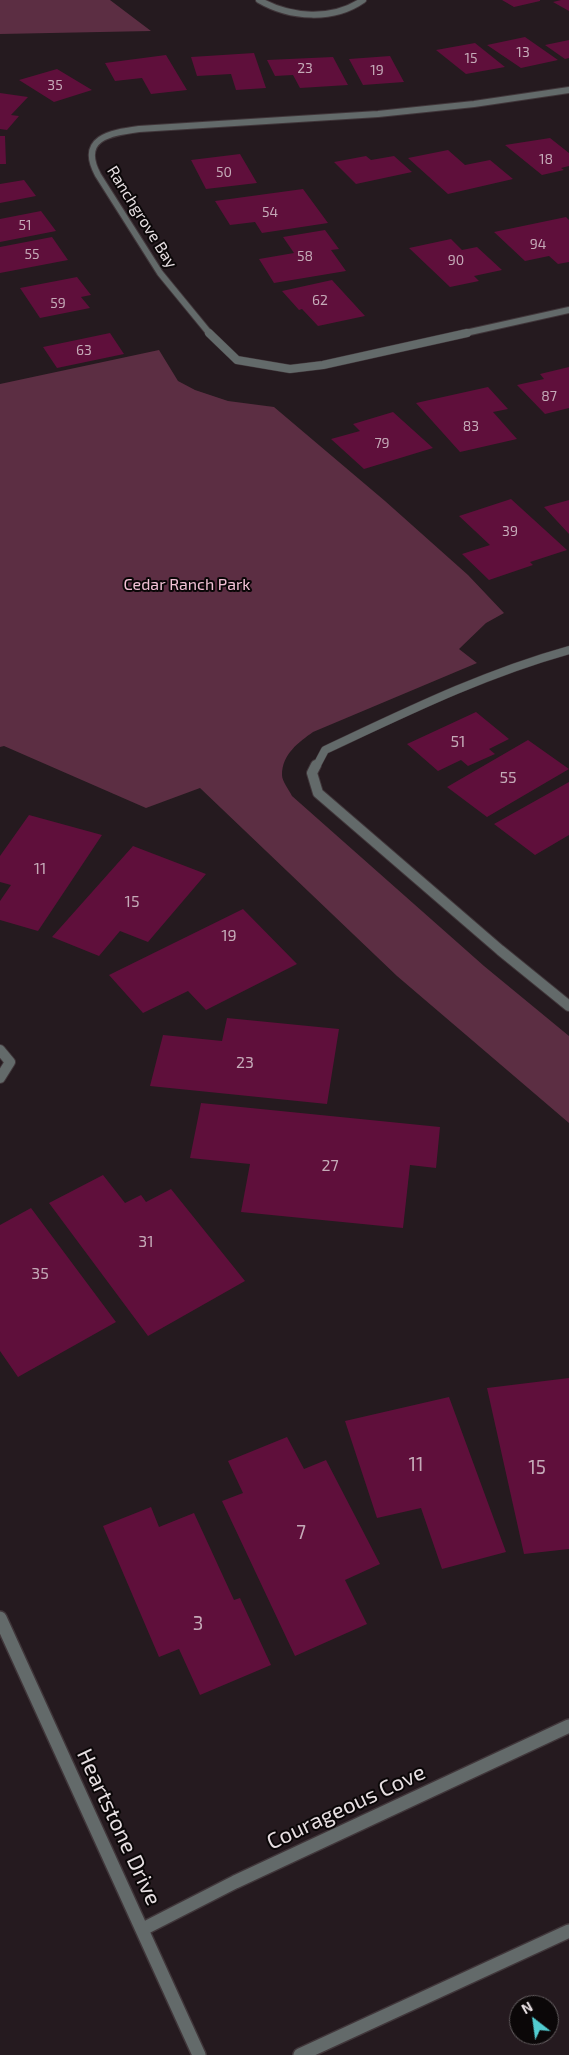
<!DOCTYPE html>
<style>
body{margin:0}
#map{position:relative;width:569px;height:2055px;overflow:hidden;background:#251a1f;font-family:"Exo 2",sans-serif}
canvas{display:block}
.north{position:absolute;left:509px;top:1995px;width:50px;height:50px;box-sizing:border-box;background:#0b0708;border:1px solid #635d5f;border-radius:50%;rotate:330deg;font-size:14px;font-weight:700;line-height:20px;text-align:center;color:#e7dfe2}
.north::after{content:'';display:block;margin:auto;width:18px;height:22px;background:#52ccd0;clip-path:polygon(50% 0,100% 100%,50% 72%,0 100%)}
</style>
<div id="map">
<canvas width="569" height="2055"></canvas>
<div class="north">N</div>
</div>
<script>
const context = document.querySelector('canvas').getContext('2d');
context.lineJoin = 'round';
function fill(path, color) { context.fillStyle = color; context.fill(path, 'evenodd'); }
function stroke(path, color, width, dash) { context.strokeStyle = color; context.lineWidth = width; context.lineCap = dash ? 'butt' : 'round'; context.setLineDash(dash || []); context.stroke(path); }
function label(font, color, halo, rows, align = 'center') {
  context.font = font + ' "Exo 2",sans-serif'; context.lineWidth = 4; context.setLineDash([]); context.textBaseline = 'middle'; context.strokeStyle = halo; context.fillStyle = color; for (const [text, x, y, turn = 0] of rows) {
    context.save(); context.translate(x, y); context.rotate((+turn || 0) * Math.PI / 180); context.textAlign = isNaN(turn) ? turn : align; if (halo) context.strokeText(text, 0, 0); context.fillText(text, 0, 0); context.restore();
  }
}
fill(new Path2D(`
 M0 0H110L151 31 0 34Z
 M159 350 178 381 195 390 228 401 274 407 385 501 468 575 504 613 486 623 459 649 477 663 313 732C299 742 282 754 282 775 282 781 289 790 292 796L484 966 569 1036V1123L397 976 200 788 146 808 4 746 0 747V384Z`), '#5c2e43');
fill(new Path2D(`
 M502 0H540V1L514 7Z
 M561 0H569V11L553 2Z
 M525 37 558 60 521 68 487 45Z
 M569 40V58L565 59 545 45Z
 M475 43 505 67 466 74 436 50Z
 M254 53 266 88 236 90 231 74 197 76 191 57Z
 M166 55 187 90 151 94 142 78 115 81 105 63Z
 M390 56 404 82 363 85 349 59Z
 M333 57 348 85 300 88 293 75 275 76 267 60Z
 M57 69 92 90 54 102 19 80Z
 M0 93 28 97 11 115 19 116 7 130 0 129Z
 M0 136H5L6 164H0Z
 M550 138 569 153V166L561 168 564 170 542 175 505 145Z
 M448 150 465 165 490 160 513 179 448 194 408 158Z
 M240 154 257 183 206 189 191 160Z
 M366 156 371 160 394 156 412 172 356 184 334 162Z
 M24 180 36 196 0 203V184Z
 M303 189 328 223 262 233 255 222 230 225 215 201Z
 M41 211 56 231 0 242V219Z
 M566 217 569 220V262L558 264 549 256 525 261 494 232Z
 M325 230 339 249 331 250 346 271 274 283 259 259 294 253 283 237Z
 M52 237 68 260 0 273V247Z
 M451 239 462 250 477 247 502 270 474 276 479 281 450 287 409 248Z
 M77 277 91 295 81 297 90 308 40 318 20 288Z
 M332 280 365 316 318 326 302 309 299 310 282 291Z
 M110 333 124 354 57 368 43 347Z
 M569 367V408L545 414 517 385 544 379 540 374Z
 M488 387 508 409 493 412 517 439 460 452 416 403Z
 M393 412 433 448 364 469 331 439 360 431 353 424Z
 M511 499 567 550 530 562 533 565 489 580 462 554 490 545 459 516Z
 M569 500V534L544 507Z
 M476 712 509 739 489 749 495 754 468 766 461 760 438 771 407 744Z
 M528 740 569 769 487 817 447 787Z
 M569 782V835L535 855 494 824Z
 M29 815 102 835 38 931 0 920V901L11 885 0 882V856Z
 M133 846 206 874 148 942 120 931 99 956 52 937Z
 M243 909 297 964 206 1010 188 991 143 1013 109 975Z
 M227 1018 339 1029 327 1104 150 1086 163 1035 222 1041Z
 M201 1103 440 1127 436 1168 410 1165 403 1228 241 1212 250 1164 190 1158Z
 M103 1175 125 1203 141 1195 146 1202 171 1189 245 1281 148 1336 49 1203Z
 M31 1208 116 1322 18 1377 0 1351V1225Z
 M569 1378V1549L524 1554 487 1388Z
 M449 1397 506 1552 442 1569 421 1508 377 1518 345 1421Z
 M287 1437 304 1469 326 1460 380 1564 345 1580 367 1624 295 1656 222 1501 243 1493 228 1461Z
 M151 1507 159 1527 194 1513 234 1600 240 1598 271 1665 200 1695 179 1649 159 1657 103 1526Z`), '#5f0f3b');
const serviceFar1 = new Path2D(`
 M316 767 325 750C406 712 483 674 569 650`);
const service = new Path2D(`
 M316 765 312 773 318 793 500 950 569 1006`);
const minorFar3 = new Path2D(`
 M259 0C290 18 333 21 363 0
 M210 334 160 273 98 175C78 138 110 133 139 129L378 114 474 104 569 90
 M461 334 569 310`);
const minorFar2 = new Path2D(`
 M209 333 237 360 290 369 323 365 467 333`);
const minorFar1 = new Path2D(`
 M0 1050 10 1062 0 1078`);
const minor = new Path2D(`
 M0 1618 199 2055
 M143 1929 235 1882 569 1726
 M300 2055 569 1931`);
stroke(serviceFar1, '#40363a', 9);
stroke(service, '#40363a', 12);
stroke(minorFar3, '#40363a', 8);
stroke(minorFar2, '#40363a', 9);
stroke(minorFar1, '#40363a', 12);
stroke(minor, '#40363a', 16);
stroke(serviceFar1, '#636a6a', 8);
stroke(service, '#636a6a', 10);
stroke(minorFar3, '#636a6a', 6);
stroke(minorFar2, '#636a6a', 8);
stroke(minorFar1, '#636a6a', 10);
stroke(minor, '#636a6a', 13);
label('14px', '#c5abb8', null, [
 ["13",523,52],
 ["15",471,58],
 ["23",305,68],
 ["19",377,70],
 ["35",55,85],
 ["18",546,159],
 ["50",224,172],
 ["54",270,212],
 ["51",25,225],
 ["94",538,244],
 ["55",32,254],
 ["58",305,256],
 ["90",456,260],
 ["62",320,300],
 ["59",58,303],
 ["63",84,350],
 ["87",549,396],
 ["83",471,426],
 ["79",382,443],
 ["39",510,531]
]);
label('16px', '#e7dfe2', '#0b0708', [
 ["Ranchgrove Bay",142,217,58]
]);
label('16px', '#f1c1d5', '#0b0708', [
 ["Cedar Ranch Park",187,585]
]);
label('16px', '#c5abb8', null, [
 ["51",458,742],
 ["55",508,778],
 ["11",40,869],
 ["15",132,902],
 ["19",229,936],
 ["23",245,1063],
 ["27",330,1166],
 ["31",146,1242],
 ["35",40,1274]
]);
label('19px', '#c5abb8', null, [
 ["11",416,1465],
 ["15",537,1468],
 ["7",301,1533],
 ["3",198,1624]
]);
label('22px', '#e7dfe2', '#0b0708', [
 ["Courageous Cove",346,1807,-25],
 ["Heartstone Drive",119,1827,65]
]);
</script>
